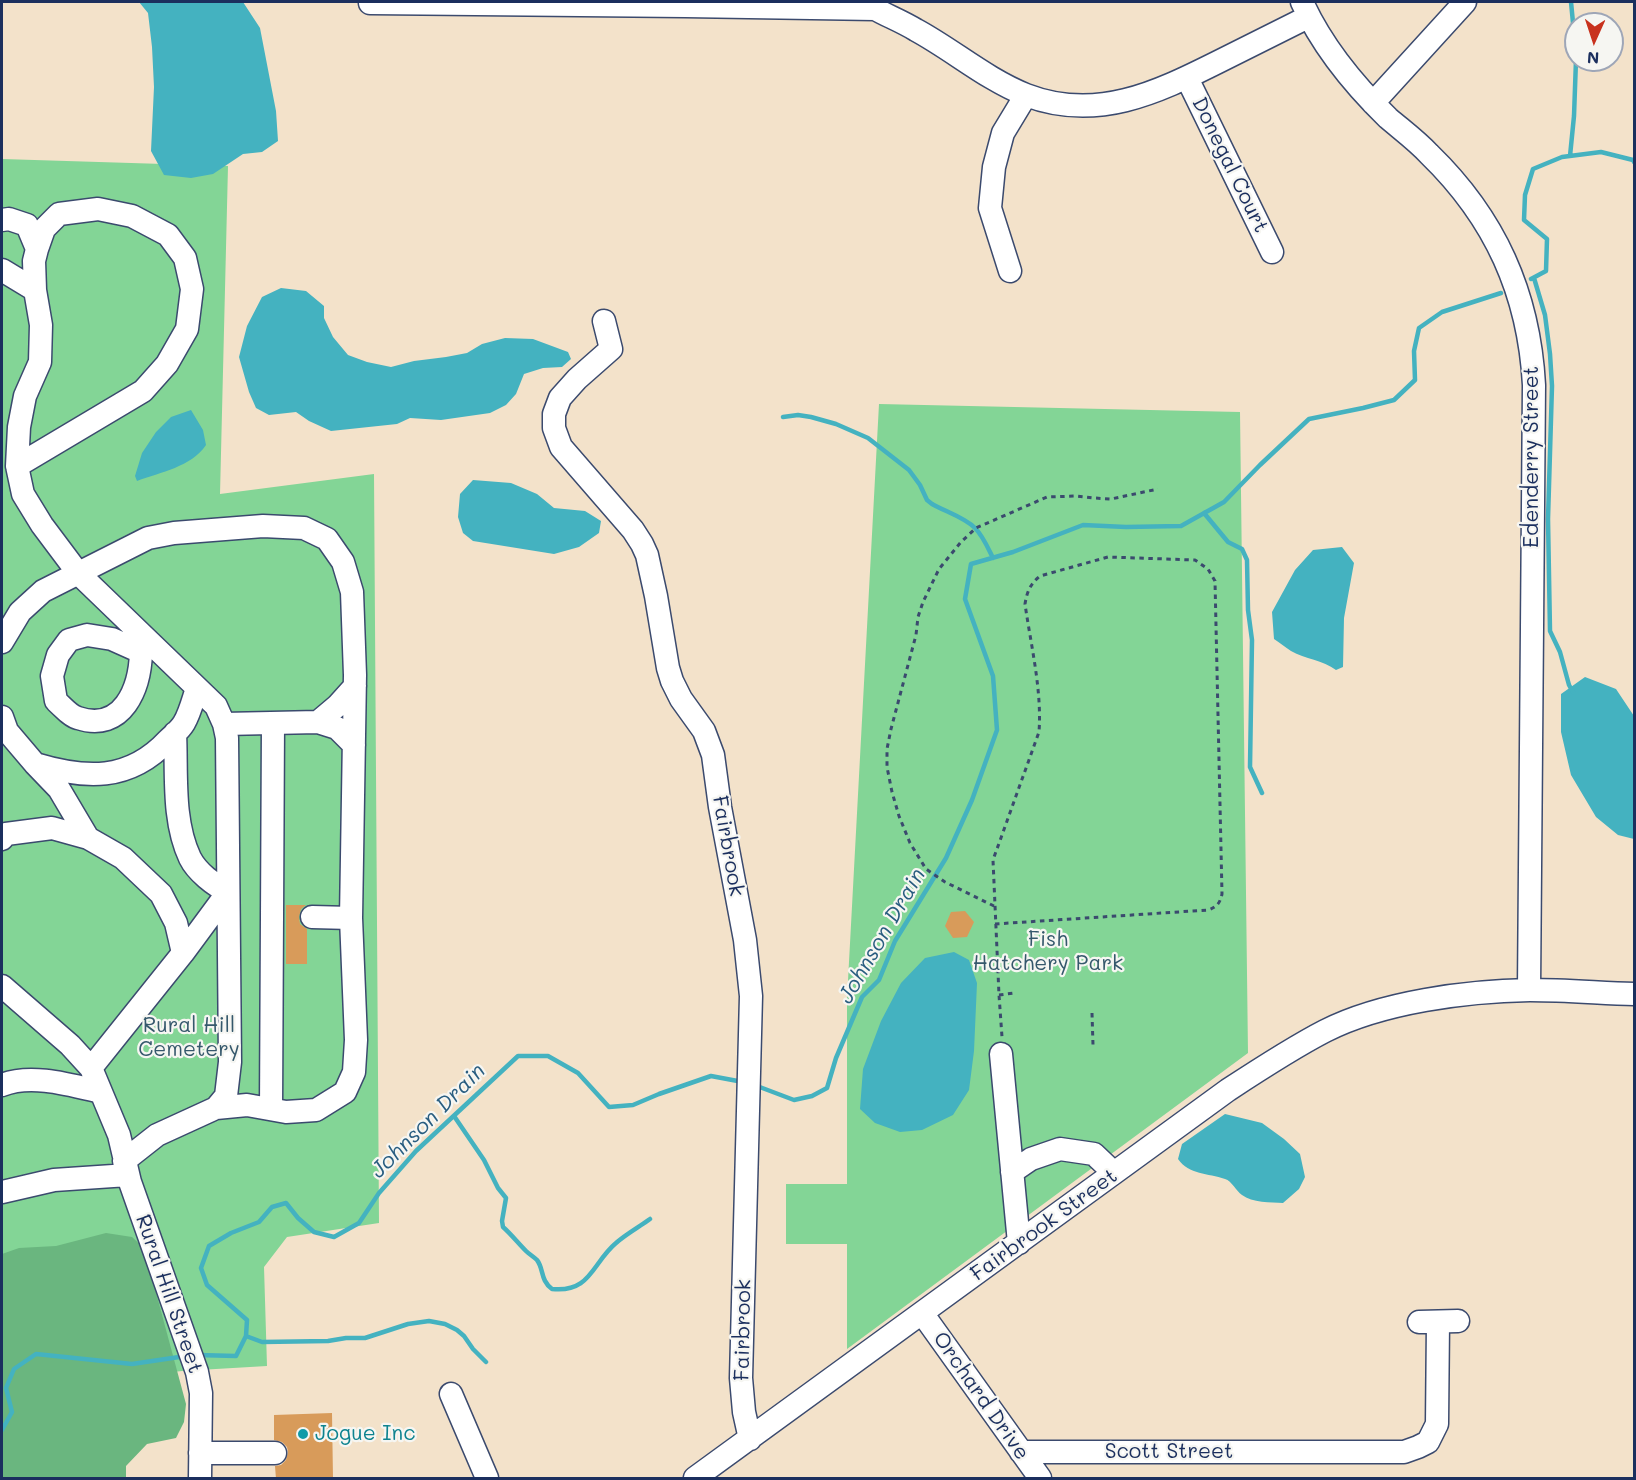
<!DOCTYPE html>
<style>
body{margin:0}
#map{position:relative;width:1636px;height:1480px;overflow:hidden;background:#f3e2ca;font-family:Mali,sans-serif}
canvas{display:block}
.frame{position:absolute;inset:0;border:3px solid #1b2f5e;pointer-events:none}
.north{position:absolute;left:1564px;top:12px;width:60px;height:60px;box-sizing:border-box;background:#f6f6f2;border:2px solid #9ea6b7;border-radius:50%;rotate:183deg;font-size:16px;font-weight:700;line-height:24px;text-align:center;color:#1b2f5e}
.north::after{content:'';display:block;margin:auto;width:21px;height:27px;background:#c8321e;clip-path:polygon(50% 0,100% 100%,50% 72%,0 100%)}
</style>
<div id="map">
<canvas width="1636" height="1480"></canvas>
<div class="frame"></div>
<div class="north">N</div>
</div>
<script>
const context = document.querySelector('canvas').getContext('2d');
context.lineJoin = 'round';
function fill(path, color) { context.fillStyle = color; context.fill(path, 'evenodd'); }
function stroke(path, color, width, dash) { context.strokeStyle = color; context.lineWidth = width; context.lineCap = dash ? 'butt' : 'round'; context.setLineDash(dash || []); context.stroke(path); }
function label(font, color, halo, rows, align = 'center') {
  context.font = font + ' Mali,sans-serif'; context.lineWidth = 4.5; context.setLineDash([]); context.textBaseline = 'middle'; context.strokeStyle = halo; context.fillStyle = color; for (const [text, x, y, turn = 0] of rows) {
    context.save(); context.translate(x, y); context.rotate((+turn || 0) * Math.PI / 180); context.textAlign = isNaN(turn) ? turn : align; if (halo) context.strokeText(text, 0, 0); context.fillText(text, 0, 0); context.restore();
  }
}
fill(new Path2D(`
 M2 159 228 166 220 494 374 474 379 1223 287 1237 264 1267 267 1366 182 1371 110 1379 2 1448Z
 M879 404 1240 412 1248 1053 847 1349V1244H786V1184H847V999Z`), '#83d596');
fill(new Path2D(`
 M106 1233 132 1237 144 1248 186 1404 184 1422 176 1438 147 1444 126 1466V1478H2V1254L19 1248 56 1246Z`), '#6ab67f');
fill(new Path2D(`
 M139 2H243L260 28 276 111 278 141 262 152 243 154 213 174 191 178 164 175 151 151 154 87 152 47 148 13Z
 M281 288 306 291 324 306V318L333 337 348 355 367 362 391 367 414 361 446 357 467 353 482 344 505 338 533 339 568 352 571 359 562 367 543 368 524 374 516 394 506 405 490 413 441 420 410 418 397 424 331 431 309 421 296 412 269 415 256 408 249 392 239 357 247 326 262 297Z
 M191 410 203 430 206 445C191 467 161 472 137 481L135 476 142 453 156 432 171 417Z
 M473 480 511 483 537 494 554 508 585 511 601 521 599 533 579 547 554 554 473 541 463 533 458 517 460 494Z
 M1342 547 1354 563 1344 618 1343 667 1336 670C1323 660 1305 659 1291 651 1285 647 1280 643 1274 639L1272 612 1295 570 1313 550Z
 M1585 677 1616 689 1634 716V839L1618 835 1596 817 1571 775 1561 732V694Z
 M954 952 969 960 977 983 974 1051 969 1090 953 1115 922 1130 900 1132 875 1123 860 1109 863 1069 881 1021 901 983 925 958Z
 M1225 1114 1262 1123 1284 1139 1300 1154 1305 1177 1299 1189 1283 1203C1271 1202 1252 1203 1242 1195 1236 1191 1232 1181 1225 1179 1208 1173 1189 1175 1178 1159L1182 1144Z`), '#44b2c0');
stroke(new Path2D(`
 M1571 2 1576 54
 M1570 156 1574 116 1576 60
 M1534 278 1545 315 1550 354 1552 386 1548 519 1550 631 1560 652 1569 685 1573 692
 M1531 279 1546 271 1547 239 1524 220 1525 195 1533 169 1562 157 1601 152 1633 160 1634 162
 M783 417 798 415 811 417 836 424 868 438 909 470 920 485 927 500 932 504C946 512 964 517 975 528 983 536 988 548 993 558
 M1204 513 1228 542 1242 549 1247 560 1248 610 1252 640 1250 767 1262 793
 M757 1086 794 1100 812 1096 827 1088 836 1058 862 997 879 980 895 941 946 858 972 800 997 730 993 676 965 599 971 564 1013 552 1083 525 1126 527 1181 526 1224 502 1260 465 1309 419 1363 408 1394 400 1415 380 1414 351 1419 328 1442 312 1501 293
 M454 1116 484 1160 498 1188 506 1198 502 1221 503 1227C511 1234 518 1243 526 1251 529 1254 534 1257 537 1260 544 1269 540 1280 552 1289 591 1293 592 1263 616 1243 626 1234 639 1227 650 1219
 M246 1336 262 1342 328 1341 346 1338H365L408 1324 429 1321 445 1324 457 1330 464 1336 473 1349 486 1362
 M197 1355 236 1356 246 1336 247 1320 207 1285 201 1268 209 1246 231 1233 259 1222 272 1207 286 1203 298 1218 314 1232 334 1237 359 1223 379 1193 416 1151 518 1056H548L578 1073 609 1107 633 1105 659 1094 711 1076 743 1082
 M2 1430 12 1412 6 1388 14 1369 36 1354 132 1364 186 1356`), '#44b2c0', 4.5);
fill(new Path2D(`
 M286 905H306L301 909 299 917 300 924 307 929V964H286Z
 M965 911 974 922 967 937 953 938 945 926 951 912Z
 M332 1413 333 1479H276L275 1466 281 1465 286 1460 288 1452 287 1447 282 1442 274 1440V1415Z`), '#d89b5a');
const minor = new Path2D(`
 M1302 2C1322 46 1353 84 1388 118 1402 130 1417 141 1429 154 1495 218 1529 293 1534 385L1529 990
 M370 3 685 6 875 9C888 16 903 22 916 30 953 50 986 79 1026 95 1096 122 1156 93 1218 62 1248 47 1278 32 1308 17
 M1187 78 1272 252
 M1373 103 1465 2
 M2 220 9 219 27 225 37 249
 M2 270 35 290
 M1010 271 990 208 994 167 1003 133 1026 95
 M604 321 611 349 577 379 560 398 554 414V428L561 447 633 530 642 544 647 555 656 596 668 668 672 681 681 699 704 731 713 755 720 807 745 940 751 996 741 1378 744 1412 750 1439
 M17 466 143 391 167 364 187 329 192 289 185 258 168 235 132 216 98 209 59 214 44 229 37 249 34 261 35 290 41 325 40 362 25 396 19 427 17 466 23 494 42 525 78 573 216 706 224 724 227 738 230 1062 226 1096 216 1108
 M87 635 112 639 141 652C140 688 123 733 78 718 70 716 62 706 56 701L52 676 58 655 69 640Z
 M2 642 20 612 43 591 148 538 174 533 263 526 304 528 327 539 343 562 352 592 355 675 351 918 356 1040 354 1072 345 1092 316 1110 286 1112 247 1105 216 1108 157 1135 124 1161
 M2 717 7 731 35 764 59 789 88 838
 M318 722 337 706 355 686
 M224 724 318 722 337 728 354 745
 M35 764C85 779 129 782 168 740 173 735 180 730 184 723 190 713 193 700 197 688
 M2 839 6 834 52 828 88 838 123 858 161 894 176 923 183 953
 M312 917 351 918
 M2 986 70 1045 91 1068 119 1135 130 1182 197 1372 201 1393 200 1478
 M1001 1054 1019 1243
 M91 1068 183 953 228 892C214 885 197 872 190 858 172 820 177 773 175 733
 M2 1085C31 1073 71 1085 101 1092
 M271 1109 273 723
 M1012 1172 1031 1159 1060 1149 1094 1154 1114 1173
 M2 1192 54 1180 128 1175
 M922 1313 1040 1478
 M1419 1322 1458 1321
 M451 1394 487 1478
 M1021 1452H1404L1418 1447 1428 1442 1437 1424 1438 1322
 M200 1453H275
 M695 1478 1228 1090C1260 1069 1292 1048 1325 1031 1382 1002 1467 991 1530 990 1565 990 1600 993 1634 994`);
stroke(minor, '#3b4a6e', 25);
stroke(new Path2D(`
 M994 906 945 882 926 869 910 843 899 816 892 792 887 767V749L891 729 916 635 918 617 923 602 939 569 961 542 976 528 1047 497 1076 496 1094 498 1111 499 1158 489
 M995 924 1208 910C1217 907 1220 903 1222 894L1215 581 1208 569 1195 560 1108 557 1040 576C1030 584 1027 592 1025 604 1031 646 1042 690 1039 732L993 860 999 995 1002 1037
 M999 995 1014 993
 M1092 1013 1093 1045`), '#3b4a6e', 3, [4.5, 4.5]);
stroke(minor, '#fff', 22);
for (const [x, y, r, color] of [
 [303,1434,6,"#0f9aa8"]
]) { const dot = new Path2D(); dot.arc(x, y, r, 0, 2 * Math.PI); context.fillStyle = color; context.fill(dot); stroke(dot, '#f6f6f2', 2); }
label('21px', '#1b2f5e', '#f6f6f2', [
 ["Donegal Court",1230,165,64],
 ["Edenderry Street",1532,457,-90],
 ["Fairbrook",728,846,80],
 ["Fairbrook Street",1044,1225,-36],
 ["Rural Hill Street",169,1294,71],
 ["Fairbrook",743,1330,-89],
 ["Orchard Drive",981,1396,55],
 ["Scott Street",1169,1452]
]);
label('21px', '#35586c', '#f6f6f2', [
 ["Fish",1048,940],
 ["Hatchery Park",1048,964],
 ["Rural Hill",189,1026],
 ["Cemetery",189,1050]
]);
label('21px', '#0d838f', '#f6f6f2', [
 ["Jogue Inc",315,1434]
], 'left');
label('italic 22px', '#295d80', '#f6f6f2', [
 ["Johnson Drain",882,936,-60],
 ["Johnson Drain",428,1121,-45]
]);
</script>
